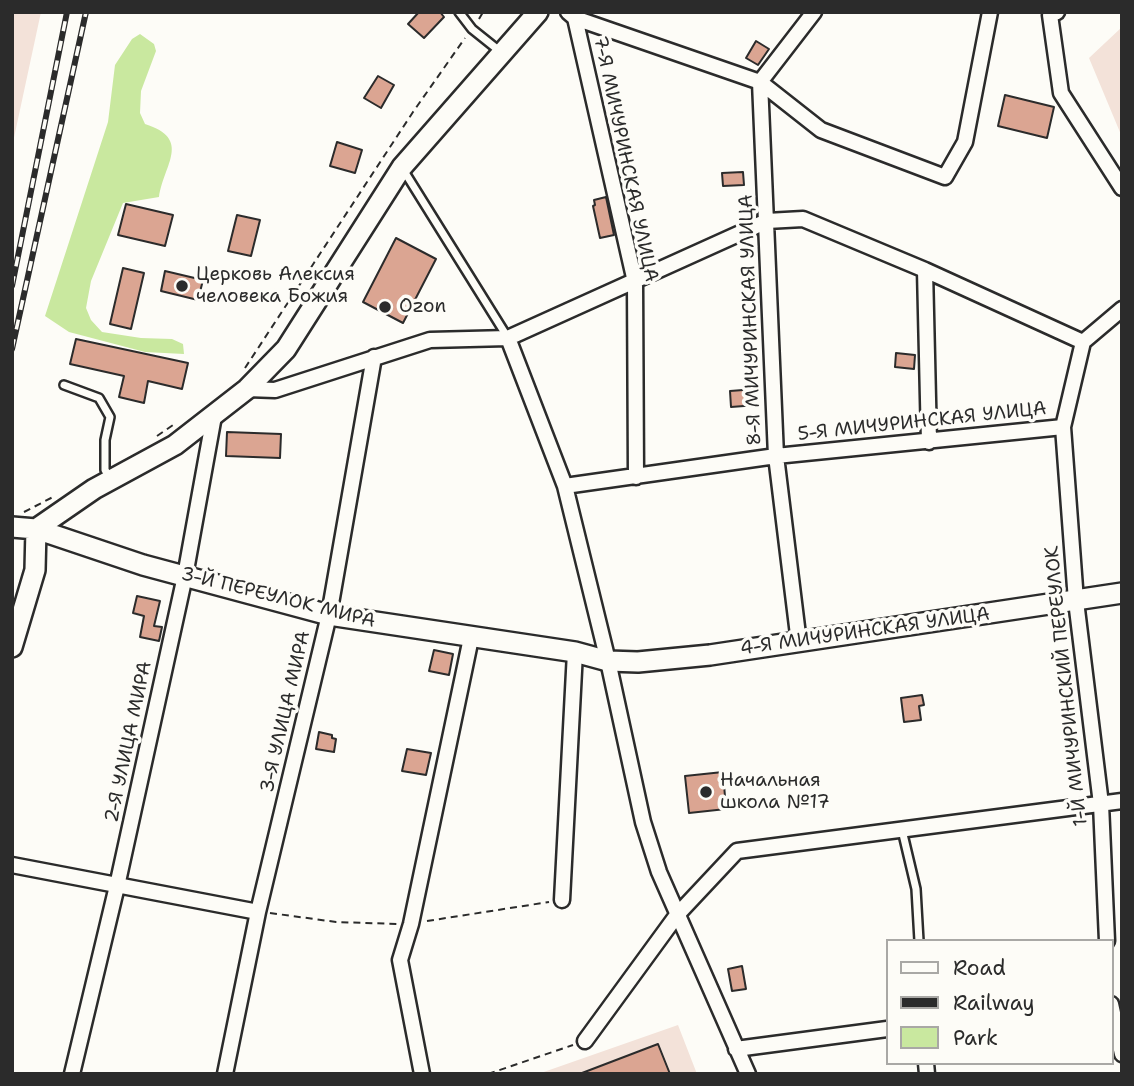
<!DOCTYPE html>
<meta charset="utf-8">
<style>
body{margin:0}
#map{position:relative;width:1134px;height:1086px;overflow:hidden;background:#fdfcf7;font-family:"Shantell Sans",sans-serif}
canvas{display:block}
.frame{position:absolute;inset:0;border:14px solid #2b2b2b;pointer-events:none}
.legend{position:absolute;left:886px;top:939px;width:228px;height:126px;box-sizing:border-box;background:#fdfcf7;border:2px solid #a9a8a5;margin:0;padding:9px 12px;list-style:none;font-size:21px;color:#2b2b2b}
.legend li{display:flex;align-items:center;gap:14px;height:35px}
.legend b{width:35px;border:2px solid #a9a8a5}
</style>
<div id="map">
<canvas width="1134" height="1086"></canvas>
<div class="frame"></div>
<ul class="legend">
<li><b style="height:9px;background:#fdfcf7"></b>Road</li>
<li><b style="height:9px;background:#2b2b2b"></b>Railway</li>
<li><b style="height:19px;background:#c9e89f"></b>Park</li>
</ul>
</div>
<script>
const context = document.querySelector('canvas').getContext('2d');
context.lineJoin = 'round';
function fill(path, color) { context.fillStyle = color; context.fill(path, 'evenodd'); }
function stroke(path, color, width, dash) { context.strokeStyle = color; context.lineWidth = width; context.lineCap = dash ? 'butt' : 'round'; context.setLineDash(dash || []); context.stroke(path); }
function label(font, color, halo, rows, align = 'center') {
  context.font = font + ' "Shantell Sans",sans-serif'; context.lineWidth = 7; context.setLineDash([]); context.textBaseline = 'middle'; context.strokeStyle = halo; context.fillStyle = color; for (const [text, x, y, turn = 0] of rows) {
    context.save(); context.translate(x, y); context.rotate((+turn || 0) * Math.PI / 180); context.textAlign = isNaN(turn) ? turn : align; if (halo) context.strokeText(text, 0, 0); context.fillText(text, 0, 0); context.restore();
  }
}
fill(new Path2D(`
 M12 12H41L12 147Z
 M1122 27V137L1089 58Z
 M678 1025 697 1074H538Z`), '#f3e2d9');
fill(new Path2D(`
 M140 34 154 44 156 51 141 91 140 113 145 124C192 139 164 164 159 197L123 203 91 281 86 308 91 320 102 332 141 338 172 339 183 344 184 354 145 352 69 332 45 316 108 122 115 65 132 39Z`), '#c9e89f');
const building = new Path2D(`
 M419 12H440L444 17 424 38 408 24Z
 M756 41 769 49 758 65 746 58Z
 M378 76 394 85 381 108 364 98Z
 M1005 95 1054 107 1047 138 998 126Z
 M337 142 362 150 355 173 330 166Z
 M743 172 744 185 723 186 722 173Z
 M606 197 614 235 600 238 593 206 595 205 594 200Z
 M126 204 173 215 165 246 118 235Z
 M237 215 260 220 251 256 228 251Z
 M396 238 436 259 403 323 363 302Z
 M123 268 144 273 131 329 110 324Z
 M165 271 203 280 198 300 161 291Z
 M76 339 188 363 182 389 148 381 144 403 119 397 124 376 70 364Z
 M896 353 915 355 914 369 895 367Z
 M756 389 757 405 731 407 730 391Z
 M227 432 281 434 280 458 226 456Z
 M137 596 160 601 154 626 162 627 159 641 140 637 144 616 133 613Z
 M434 650 453 654 449 675 429 671Z
 M922 695 924 705 919 706 921 720 904 722 901 698Z
 M319 732 332 735V738L336 739 334 752 316 749Z
 M407 749 431 753 426 775 402 771Z
 M723 772 726 809 689 813 685 776Z
 M742 966 746 989 732 991 728 969Z
 M658 1044 670 1074H583L582 1073Z`);
fill(building, '#dba592');
stroke(building, '#2b2b2b', 2);
const lane = new Path2D(`
 M459 12 472 29 502 53
 M404 171 508 338
 M64 385 99 398 110 417 105 440V470L111 479
 M902 830 916 889 919 941`);
const street = new Path2D(`
 M568 12 575 18 760 82 821 130 945 177 965 142 990 12
 M1057 12 1050 15 1061 93 1122 188
 M575 18 635 282 636 477
 M925 270 929 442
 M508 338 565 486 608 661 643 822 659 872 748 1074
 M247 389 275 390 430 340 508 338 767 221 803 219 925 270 1083 342
 M565 486 776 456 1063 427
 M799 643 776 456 760 82 814 12
 M12 865 258 912
 M562 900 575 652
 M1107 941 1101 804 1076 601 1063 427 1083 342 1122 309
 M1111 1004 1122 1054
 M585 1041 677 915 737 851 1122 801
 M736 1049 887 1029
 M926 1063 927 1074
 M72 1074 117 886 185 576 214 416
 M225 1074 258 912 329 615 374 357
 M422 1074 400 960 411 924 471 638`);
const secondary = new Path2D(`
 M12 527 36 529 94 489 175 445 247 389 286 349 402 167 538 12
 M12 647 35 570 36 529 143 565 329 615 575 652 608 661 638 662 710 655 1122 593`);
stroke(lane, '#2b2b2b', 12);
stroke(street, '#2b2b2b', 19);
stroke(secondary, '#2b2b2b', 24);
stroke(new Path2D(`
 M479 19 483 12
 M245 368 413 112 465 38
 M157 436 176 423
 M24 512 53 497
 M270 913 336 922 397 924
 M427 921 549 902
 M488 1074 573 1045`), '#2b2b2b', 2, [7, 5]);
stroke(lane, '#fdfcf7', 7);
stroke(street, '#fdfcf7', 14);
stroke(secondary, '#fdfcf7', 19);
const rail = new Path2D(`
 M12 286 67 12
 M12 349 86 12`);
stroke(rail, '#2b2b2b', 6);
stroke(rail, '#fdfcf7', 3.5, [10]);
for (const [x, y, r, color] of [
 [182,286,7,"#2b2b2b"],
 [385,307,7,"#2b2b2b"],
 [706,792,7,"#2b2b2b"]
]) { const dot = new Path2D(); dot.arc(x, y, r, 0, 2 * Math.PI); context.fillStyle = color; context.fill(dot); stroke(dot, '#fdfcf7', 2.5); }
label('19px', '#2b2b2b', '#fdfcf7', [
 ["7-Я МИЧУРИНСКАЯ УЛИЦА",625,159,78],
 ["8-Я МИЧУРИНСКАЯ УЛИЦА",751,320,-92],
 ["5-Я МИЧУРИНСКАЯ УЛИЦА",922,422,-6],
 ["3-Й ПЕРЕУЛОК МИРА",278,598,14],
 ["4-Я МИЧУРИНСКАЯ УЛИЦА",865,632,-8],
 ["1-Й МИЧУРИНСКИЙ ПЕРЕУЛОК",1067,686,-96],
 ["3-Я УЛИЦА МИРА",286,712,-77],
 ["2-Я УЛИЦА МИРА",129,742,-78]
]);
label('19px', '#2b2b2b', '#fdfcf7', [
 ["Церковь Алексия",196,275],
 ["человека Божия",196,297],
 ["Ozon",399,307],
 ["Начальная",720,781],
 ["школа №17",720,803]
], 'left');
</script>
